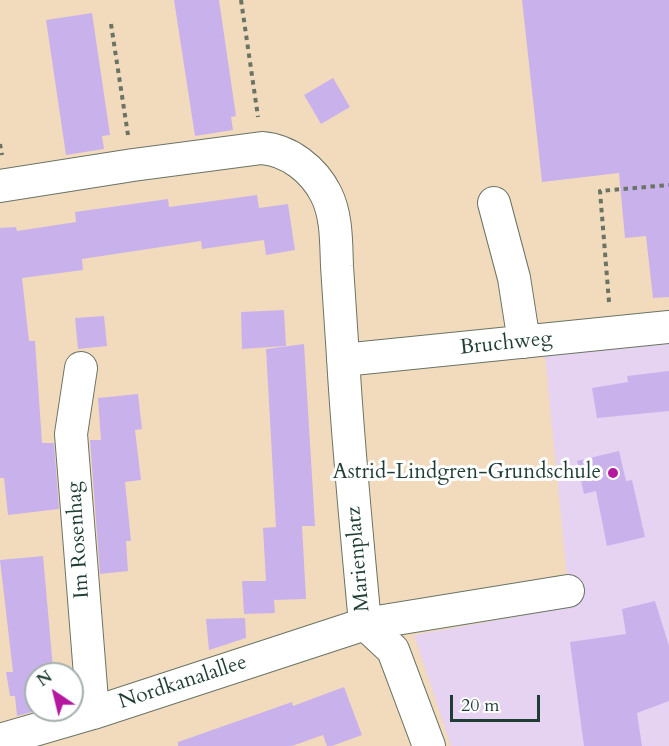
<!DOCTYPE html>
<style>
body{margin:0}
#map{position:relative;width:669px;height:746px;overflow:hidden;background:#f2dbbd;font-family:Cardo,serif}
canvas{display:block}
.north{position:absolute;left:24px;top:662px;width:60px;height:60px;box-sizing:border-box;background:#fff;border:2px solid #a5b1ae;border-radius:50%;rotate:325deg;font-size:16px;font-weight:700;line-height:24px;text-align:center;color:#1f3d34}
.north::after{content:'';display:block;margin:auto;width:21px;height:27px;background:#b5179e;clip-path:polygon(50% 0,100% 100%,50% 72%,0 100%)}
.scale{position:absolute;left:450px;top:695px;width:90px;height:27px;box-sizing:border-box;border:3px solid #1f3d34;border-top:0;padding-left:8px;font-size:18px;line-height:21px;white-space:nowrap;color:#1f3d34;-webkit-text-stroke:4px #fff;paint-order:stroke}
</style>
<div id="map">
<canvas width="669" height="746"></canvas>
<div class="north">N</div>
<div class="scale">20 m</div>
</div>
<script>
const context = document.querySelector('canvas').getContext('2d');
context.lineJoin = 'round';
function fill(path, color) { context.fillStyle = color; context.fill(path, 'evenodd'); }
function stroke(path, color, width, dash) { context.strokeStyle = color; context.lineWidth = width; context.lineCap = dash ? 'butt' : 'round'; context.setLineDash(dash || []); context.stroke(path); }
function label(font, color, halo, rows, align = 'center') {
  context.font = font + ' Cardo,serif'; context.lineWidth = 6; context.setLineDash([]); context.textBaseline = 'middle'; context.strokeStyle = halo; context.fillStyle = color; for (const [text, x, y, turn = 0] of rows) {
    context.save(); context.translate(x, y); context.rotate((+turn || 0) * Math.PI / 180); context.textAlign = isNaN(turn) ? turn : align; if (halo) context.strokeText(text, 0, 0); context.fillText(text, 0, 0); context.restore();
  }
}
fill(new Path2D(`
 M669 344V746H451L414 635 570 607 545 356Z`), '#e5d3f1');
fill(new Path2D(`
 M174 0H219L236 116 231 117 233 130 195 136Z
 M522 0H669V297L653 298 646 236 625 238 619 173 542 182Z
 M92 13 110 135 102 136 104 149 66 155 46 20Z
 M333 78 350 107 321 124 304 95Z
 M257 195 259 208 288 204 295 250 266 255 264 240 202 249 201 241 82 259 83 270 22 278 29 341H35L42 443H54L59 509 8 515 4 478H0V228L16 227 17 231 76 222 75 212 168 199 169 207Z
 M284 310 286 346 242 349 241 312Z
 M104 316 107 346 78 349 75 318Z
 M304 344 315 526H302L306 599 274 600 275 613 244 614 242 581H266L263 528 276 527 266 349Z
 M669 371V411L597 418 592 388 628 382 627 376Z
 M138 394 142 429 135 430 141 480 125 482 131 541H126L128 571 100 574 90 440H101L98 398Z
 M619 451 626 481 632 480 645 537 607 546 596 491 584 494 577 461Z
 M43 556 53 668H45L46 674H36V711L17 716 15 696H10L6 672H13L0 560Z
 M655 601 669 646V701L637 713 642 746H584L570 642 626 634 622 609Z
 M245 618 246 638 209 650 206 619Z
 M344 687 362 735 332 746H327L323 735 292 746H178V742L292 702 293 706Z`), '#c9b2ec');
const minor = new Path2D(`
 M0 186 133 165 262 148C289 150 314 170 326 194 337 216 336 242 337 266 339 296 341 326 343 357 348 446 357 535 365 624
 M494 203 514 278 524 342
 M343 360 669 327
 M81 368 71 434 93 713
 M365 624 393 650 429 746
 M0 740 93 713 365 624 568 591`);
stroke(minor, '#697464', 34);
stroke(new Path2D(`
 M241 0 258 117
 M111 24 128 135
 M0 144 2 155
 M609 302 600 191 669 185`), '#697464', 4, [4.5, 4.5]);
stroke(minor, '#fff', 32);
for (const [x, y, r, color] of [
 [613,473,6,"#b5179e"]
]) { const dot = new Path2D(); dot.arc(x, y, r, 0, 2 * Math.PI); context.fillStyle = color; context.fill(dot); stroke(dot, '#fff', 2); }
label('21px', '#1f3d34', '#fff', [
 ["Bruchweg",506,344,-6],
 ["Im Rosenhag",79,540,-94],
 ["Marienplatz",359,559,-95],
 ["Nordkanalallee",183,683,-18]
]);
label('21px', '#1f3d34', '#fff', [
 ["Astrid-Lindgren-Grundschule",601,473]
], 'right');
</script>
